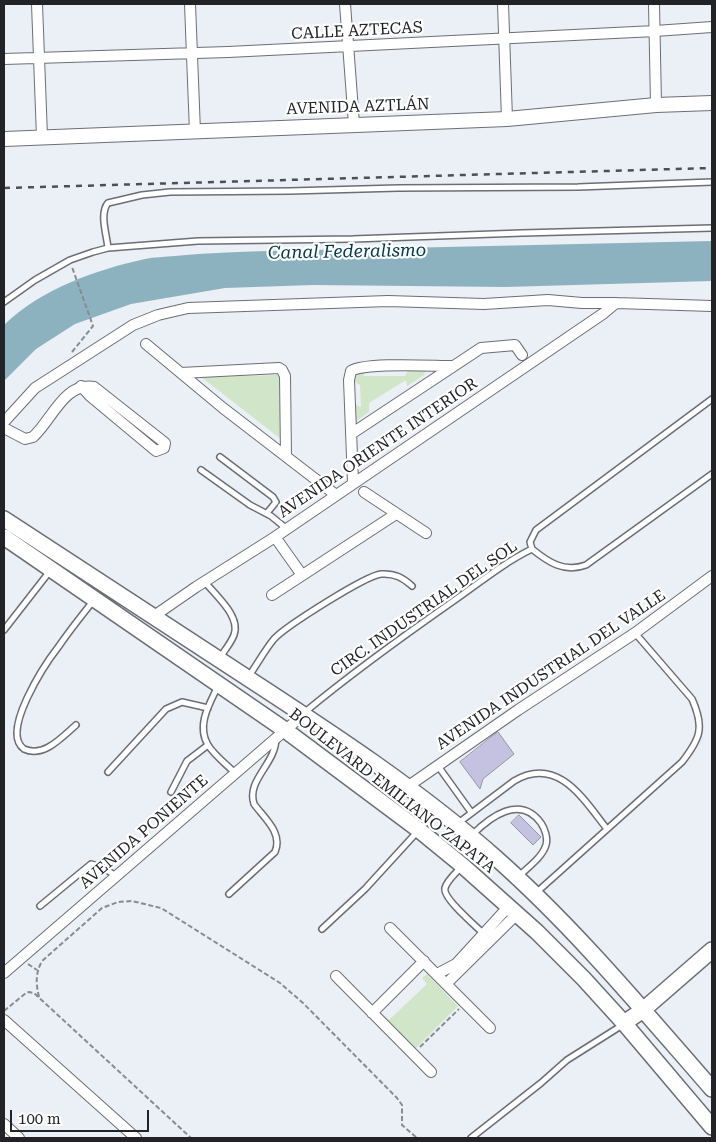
<!DOCTYPE html>
<meta charset="utf-8">
<style>
body{margin:0}
#map{position:relative;width:716px;height:1142px;overflow:hidden;background:#ebeff6;font-family:"Roboto Serif",serif}
canvas{display:block}
.frame{position:absolute;inset:0;border:5px solid #222326;pointer-events:none}
.scale{position:absolute;left:10px;top:1110px;width:139px;height:22px;box-sizing:border-box;border:2px solid #222326;border-top:0;padding-left:6px;font-size:15px;line-height:18px;white-space:nowrap;color:#222326;-webkit-text-stroke:4px #fff;paint-order:stroke}
</style>
<div id="map">
<canvas width="716" height="1142"></canvas>
<div class="frame"></div>
<div class="scale">100 m</div>
</div>
<script>
const context = document.querySelector('canvas').getContext('2d');
context.lineJoin = 'round';
function fill(path, color) { context.fillStyle = color; context.fill(path, 'evenodd'); }
function stroke(path, color, width, dash) { context.strokeStyle = color; context.lineWidth = width; context.lineCap = dash ? 'butt' : 'round'; context.setLineDash(dash || []); context.stroke(path); }
function label(font, color, halo, rows, align = 'center') {
  context.font = font + ' "Roboto Serif",serif'; context.lineWidth = 4.5; context.setLineDash([]); context.textBaseline = 'middle'; context.strokeStyle = halo; context.fillStyle = color; for (const [text, x, y, turn = 0] of rows) {
    context.save(); context.translate(x, y); context.rotate((+turn || 0) * Math.PI / 180); context.textAlign = isNaN(turn) ? turn : align; if (halo) context.strokeText(text, 0, 0); context.fillText(text, 0, 0); context.restore();
  }
}
fill(new Path2D(`
 M423 368 425 371 424 375 407 386 406 380 369 403V412L355 422 354 404 361 407 360 385 353 381 352 371 367 370 363 376H405L409 369Z
 M279 375 281 439 201 377Z
 M427 974 458 1006 413 1051 382 1018 384 1016 389 1020 427 984 422 978Z`), '#d1e5c9');
fill(new Path2D(`
 M712 241V281L506 287 313 285 225 288 131 304 75 324 36 349 4 381V325C41 289 95 270 145 259 154 257 165 257 175 256 206 253 237 252 267 251Z`), '#8db2bf');
const building = new Path2D(`
 M498 732 514 754 483 779 480 789 460 762Z
 M519 815 541 837 533 845 511 823Z`);
fill(building, '#c4c1e1');
stroke(building, '#97969d', 1);
const lane = new Path2D(`
 M108 248C107 236 99 213 108 203L142 195 170 192 290 191 398 188 578 187 712 182
 M4 302 35 280 70 260 93 252 108 248 198 241 353 239 522 233 712 228
 M220 457 273 497 276 502 267 513
 M201 470 250 505 271 516 287 529
 M532 549 530 542 536 530 712 399
 M532 549C548 562 564 573 586 565L712 474
 M205 582C215 595 241 616 234 635 231 643 224 651 219 659
 M4 630 50 571
 M248 677C257 665 264 651 274 639 286 626 365 576 381 574 395 573 403 578 412 586
 M218 686C210 703 196 725 208 745 214 755 226 764 235 773
 M305 712C352 673 402 637 452 602 478 584 503 563 532 549
 M76 725C62 737 44 758 24 749 0 732 45 664 59 646 70 630 82 615 94 600
 M438 766 471 812
 M108 772 166 709 182 702 208 708
 M171 792 187 761 208 745
 M457 824 514 781C558 755 584 800 607 829
 M472 835C490 817 520 794 541 823 545 829 548 838 546 845 542 858 527 868 518 877
 M462 866C457 872 447 880 445 888 442 898 477 927 485 935
 M537 892 682 762C700 739 705 728 692 699L635 633
 M229 894 275 852C283 833 265 819 254 804 246 780 276 764 276 738
 M40 906 91 864 102 867 116 876
 M322 929 365 889 418 831
 M471 1138 541 1083 567 1060 624 1024`);
const street = new Path2D(`
 M37 4 42 137
 M190 4 195 132
 M345 4 354 124
 M503 4 507 119
 M654 4 656 105
 M4 59 228 52 655 31 712 27
 M146 344 223 408 336 495
 M181 373 279 368 282 370 285 376 286 456
 M4 422 35 388 133 325 158 315 188 308 388 301 484 304 548 300 582 303H616L712 306
 M4 428 25 439 33 437C52 420 64 382 94 387L165 443 164 448 156 451 90 396 81 386
 M351 434 481 348 515 345 522 355
 M353 482 349 380 351 371C365 362 432 366 452 366
 M364 492 426 533
 M275 537 302 575
 M272 595 396 514
 M154 616 196 587 275 537 604 313 616 303
 M407 787 518 710 635 633 712 576
 M390 928 490 1028
 M4 973 304 714
 M437 974 456 964 509 906
 M336 976 431 1072
 M446 984 517 914
 M372 1013 424 961
 M4 1020 136 1138
 M4 1124 19 1138`);
const secondary = new Path2D(`
 M4 139 507 119 656 105 712 103`);
const primary = new Path2D(`
 M4 519C85 572 165 624 246 677 332 733 419 790 496 858 575 928 643 1010 712 1089
 M4 537 285 730 419 830 463 866 537 932 584 979 624 1023 712 1127
 M624 1023 643 1010 712 950`);
stroke(lane, '#6b6f75', 8);
stroke(street, '#6b6f75', 12);
stroke(secondary, '#6b6f75', 16);
stroke(primary, '#6b6f75', 18);
stroke(new Path2D(`
 M72 352 93 326 72 267
 M28 964 37 970
 M39 997C36 984 35 974 42 961L102 908 118 902 132 901 161 908 280 983 303 1003 397 1098 402 1105V1125L417 1138
 M4 1011 26 993 29 992 34 993 191 1138
 M420 1047 459 1009`), '#898b90', 2, [5, 2.5]);
stroke(lane, '#fff', 5);
stroke(street, '#fff', 10);
stroke(secondary, '#fff', 14);
stroke(primary, '#fff', 15);
stroke(new Path2D(`
 M4 188 712 168`), '#4d4f52', 2.5, [6, 6]);
label('16px', '#222326', '#fff', [
 ["CALLE AZTECAS",357,31,-3],
 ["AVENIDA AZTLÁN",358,107,-2],
 ["AVENIDA ORIENTE INTERIOR",378,448,-34],
 ["CIRC. INDUSTRIAL DEL SOL",424,609,-35],
 ["AVENIDA INDUSTRIAL DEL VALLE",551,670,-34],
 ["BOULEVARD EMILIANO ZAPATA",392,791,38],
 ["AVENIDA PONIENTE",144,832,-41]
]);
label('italic 18px', '#023a4a', '#fff', [
 ["Canal Federalismo",347,252,-1]
]);
</script>
